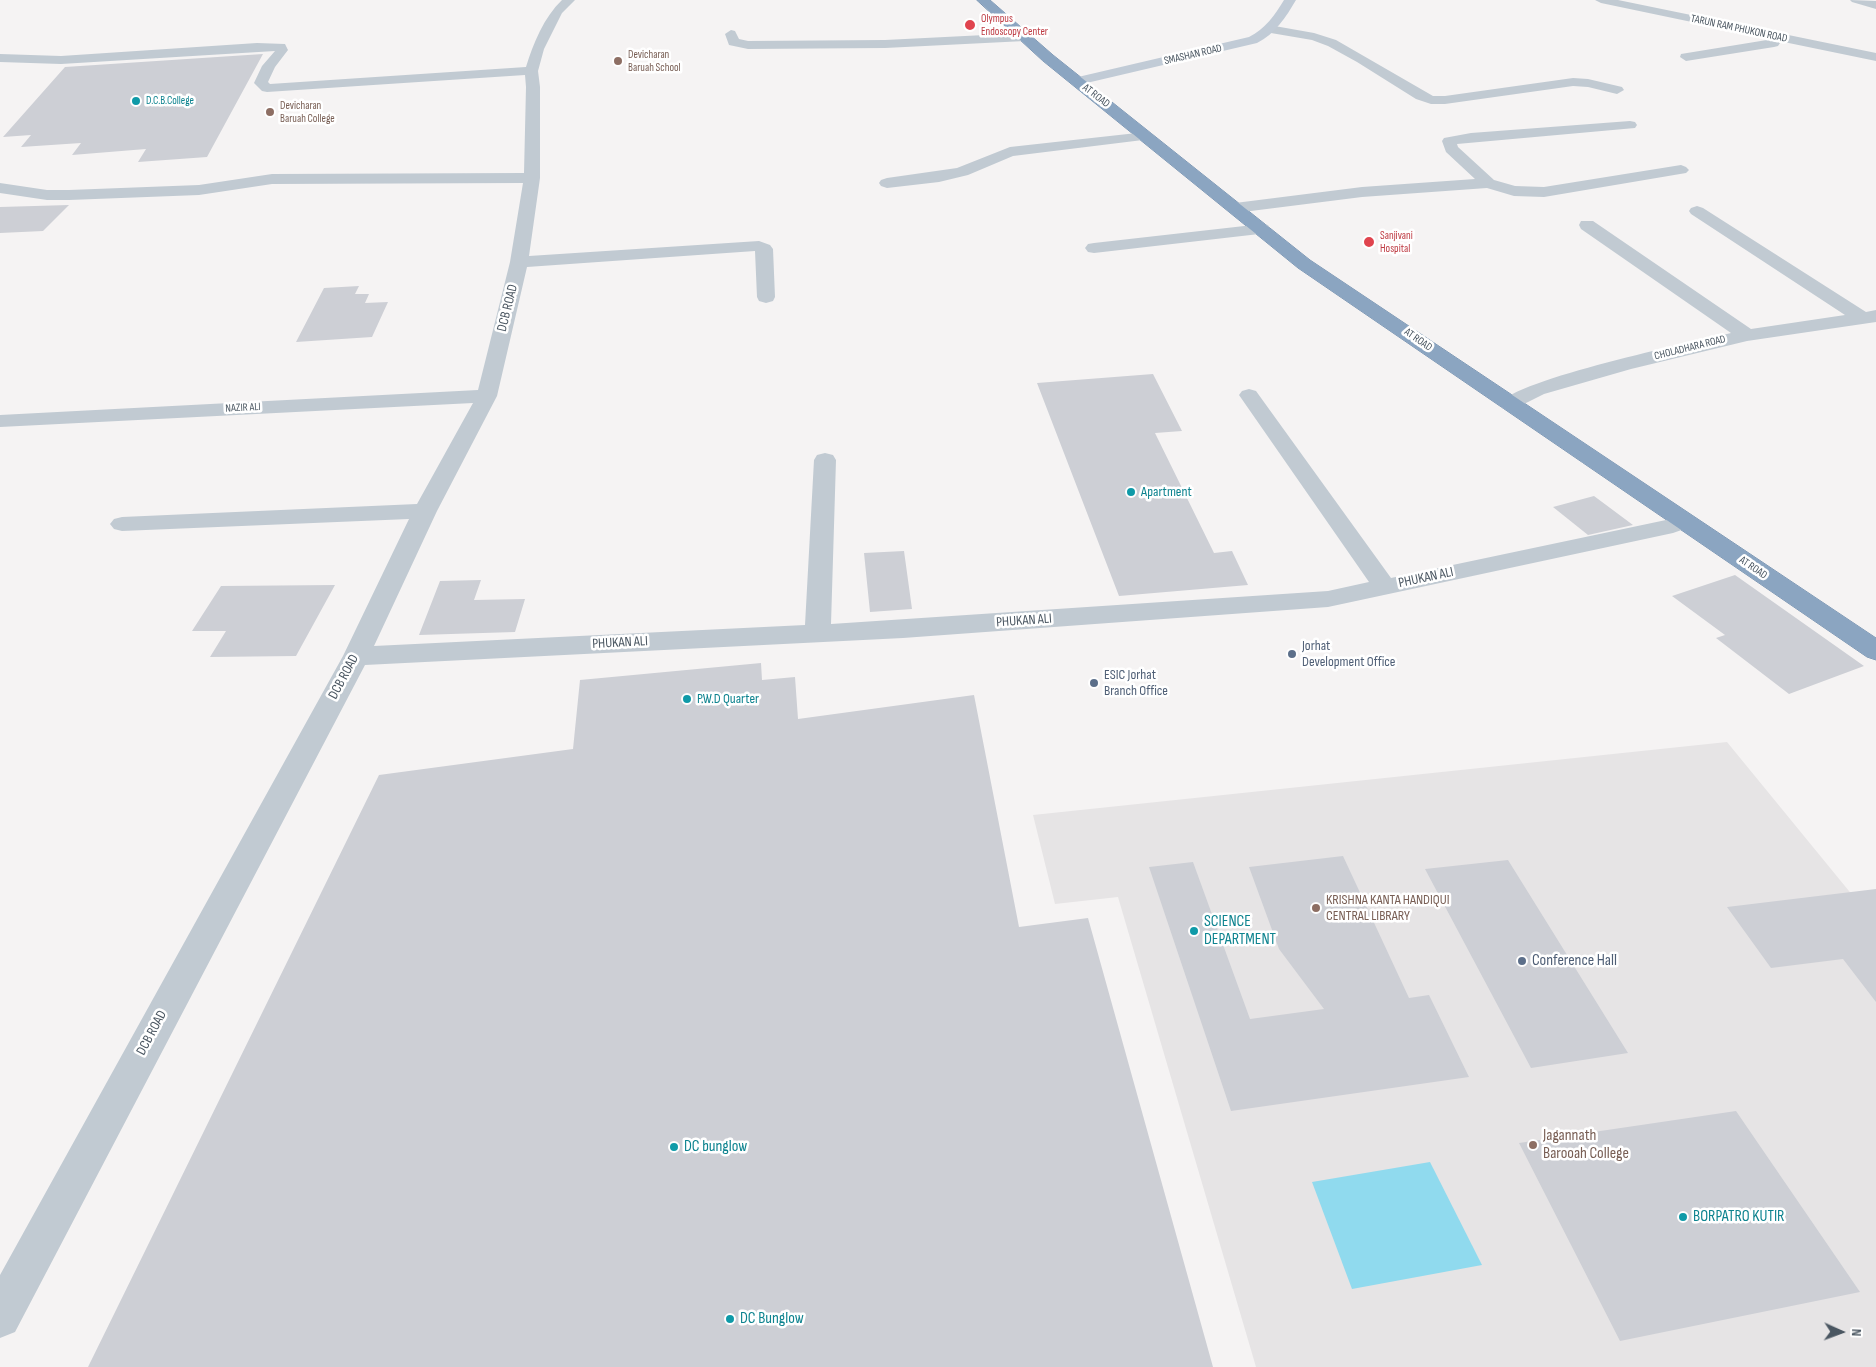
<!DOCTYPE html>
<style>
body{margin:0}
#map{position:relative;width:1876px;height:1367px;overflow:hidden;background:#f5f3f3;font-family:"Sofia Sans Condensed",sans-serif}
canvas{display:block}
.north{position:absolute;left:1816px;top:1307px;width:50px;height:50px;-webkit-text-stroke:4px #fff;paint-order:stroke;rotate:92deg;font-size:14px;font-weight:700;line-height:20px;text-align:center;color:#4a5661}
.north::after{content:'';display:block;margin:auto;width:18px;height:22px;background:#4a5661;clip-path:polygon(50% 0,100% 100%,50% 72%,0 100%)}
</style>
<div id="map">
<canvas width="1876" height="1367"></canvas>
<div class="north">N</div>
</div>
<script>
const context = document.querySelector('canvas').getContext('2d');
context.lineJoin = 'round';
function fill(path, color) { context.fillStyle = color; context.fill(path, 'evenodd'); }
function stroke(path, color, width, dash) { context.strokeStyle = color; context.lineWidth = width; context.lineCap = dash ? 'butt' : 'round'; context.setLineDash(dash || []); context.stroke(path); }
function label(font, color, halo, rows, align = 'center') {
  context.font = font + ' "Sofia Sans Condensed",sans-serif'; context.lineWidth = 5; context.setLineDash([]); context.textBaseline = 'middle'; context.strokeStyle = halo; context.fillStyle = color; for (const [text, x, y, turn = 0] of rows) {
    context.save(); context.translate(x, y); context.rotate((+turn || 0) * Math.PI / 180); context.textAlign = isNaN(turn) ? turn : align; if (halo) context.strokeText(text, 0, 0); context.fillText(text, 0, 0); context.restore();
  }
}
fill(new Path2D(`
 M1727 742 1876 924V1367H1256L1118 897 1055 904 1033 815Z`), '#e6e4e5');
fill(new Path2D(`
 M1430 1162 1482 1265 1352 1289 1312 1182Z`), '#90daee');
fill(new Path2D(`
 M263 54 207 157 138 162 146 149 72 155 81 143 21 147 31 135 3 137 65 67Z
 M69 205 43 231 0 233V207Z
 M359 286 355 294H369L365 303 388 302 372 337 296 342 324 288Z
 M1153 374 1182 431 1155 433 1214 553 1232 551 1248 585 1119 596 1037 383Z
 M1594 496 1633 525 1588 535 1553 507Z
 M904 551 912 609 870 612 864 553Z
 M1735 575 1864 666 1789 694 1716 638 1725 635 1672 596Z
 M481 580 474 600 525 599 515 632 419 635 440 581Z
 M335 585 296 656 210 657 226 631H192L221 586Z
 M761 663 762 680 795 677 798 719 974 695 1019 927 1088 918 1213 1367H88L379 775 573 749 580 680Z
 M1343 856 1409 998 1429 995 1469 1077 1231 1111 1149 867 1193 862 1250 1019 1324 1009 1279 949 1249 867Z
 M1508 860 1628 1053 1531 1068 1425 869Z
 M1876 889V1002L1843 959 1771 968 1727 907Z
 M1736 1111 1860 1292 1620 1341 1519 1143Z`), '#cdcfd5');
const highway = new Path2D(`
 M977 0H990L1053 55 1310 260 1876 638V660L1867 657 1298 268 1043 61Z`);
stroke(highway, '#7690ad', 1);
fill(new Path2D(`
 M562 0H575L562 13 544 49 538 71 540 87V178L529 256 759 241 770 245 773 249 775 297 773 301 766 303 759 301 757 297 755 251 527 267 497 396 437 511 374 646 805 625 814 460 817 455 825 453 833 455 836 460 831 624 1328 591 1369 582 1239 395 1242 391 1249 389 1256 391 1391 578 1666 520 1685 514 1693 516 1697 521 1693 526 1673 533 1328 607 903 638 365 665 15 1332 0 1338V1275L343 656 409 519 122 531 114 529 110 524 114 519 122 517 417 504 473 403 0 427V415L478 390 510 262 523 183 272 184 199 195 69 200H47L0 193V183L47 190H69L199 185 272 174 524 173 526 87 525 75 267 92 262 91 254 83 262 66 275 51 61 64 0 62V54L61 56 257 43 285 44 288 50 275 67 268 82 270 84 526 67C533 44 544 17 562 0Z
 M1595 0H1618L1876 53V61L1779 41 1780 43 1778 46 1774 47 1686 61 1680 57 1681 54 1773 39 1601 3Z
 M1850 0 1876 1V9L1852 2Z
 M1269 25 1314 33 1336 40 1433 96H1445L1573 78 1588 79 1622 87 1624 90 1617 94 1588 87 1573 86 1445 104H1431L1416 99 1357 62 1328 46 1312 40 1265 32 1263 29Z
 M731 30 735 31 739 39 748 41 885 40 1025 33 1031 37 1025 41 885 48 748 49 729 45 725 34Z
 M1630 121 1635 122 1637 125 1635 128 1457 144 1458 147 1494 180 1515 186 1544 187 1681 165 1686 167 1689 170 1686 173 1544 197 1514 196 1487 188 1362 197 1235 213 1229 211 1227 208 1229 205 1235 203 1362 187 1475 179 1446 152 1442 141 1444 138 1471 133Z
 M1146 132 1151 133 1153 136 1151 139 1013 156 968 175 939 182 887 188 881 186 879 183 881 180 887 178 957 168 1010 147Z
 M1697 206 1703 208 1866 312 1876 310V322L1747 341 1631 369 1544 394 1516 408 1509 410 1502 408 1499 404C1516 379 1693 342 1731 333L1581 229 1579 225 1581 221H1593L1751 329 1845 315 1691 214 1689 211 1691 208Z
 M1262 224 1268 225 1270 229 1268 233 1094 253 1088 252 1085 248 1088 244 1094 243Z`), '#c1cad2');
fill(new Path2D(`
 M1284 0H1296C1286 17 1275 34 1257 43L1078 85 1071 81 1078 77 1249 37C1265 29 1275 15 1284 0Z`), '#c1cbd6');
fill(highway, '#8ba5c1');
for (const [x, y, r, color] of [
 [970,25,6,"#e0444e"],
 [618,61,5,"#8d6e63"],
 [136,101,5,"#0f9aa8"],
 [270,112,5,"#8d6e63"],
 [1369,242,6,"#e0444e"],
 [1131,492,5,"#0f9aa8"],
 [1292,654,5,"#5c6f8a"],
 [1094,683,5,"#5c6f8a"],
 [687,699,5,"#0f9aa8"],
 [1316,908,5,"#8d6e63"],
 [1194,931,5,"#0f9aa8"],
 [1522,961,5,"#5c6f8a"],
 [1533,1145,5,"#8d6e63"],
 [674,1147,5,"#0f9aa8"],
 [1683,1217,5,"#0f9aa8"],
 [730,1319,5,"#0f9aa8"]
]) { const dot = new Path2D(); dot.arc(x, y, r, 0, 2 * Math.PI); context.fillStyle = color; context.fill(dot); stroke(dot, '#fff', 2); }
label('11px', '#be3a42', '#fff', [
 ["Olympus",981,19],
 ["Endoscopy Center",981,32],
 ["Sanjivani",1380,236],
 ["Hospital",1380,249]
], 'left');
label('11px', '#4a5661', '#fff', [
 ["TARUN RAM PHUKON ROAD",1739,29,12],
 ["SMASHAN ROAD",1193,55,-13],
 ["AT ROAD",1096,96,38],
 ["AT ROAD",1418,340,35],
 ["CHOLADHARA ROAD",1690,348,-14],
 ["NAZIR ALI",243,408,-3],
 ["AT ROAD",1753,568,34]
]);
label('11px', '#785e54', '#fff', [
 ["Devicharan",628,55],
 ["Baruah School",628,68],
 ["Devicharan",280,106],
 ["Baruah College",280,119]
], 'left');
label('11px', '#0d838f', '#fff', [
 ["D.C.B.College",146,101]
], 'left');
label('14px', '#4a5661', '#fff', [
 ["DCB ROAD",508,308,-76],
 ["PHUKAN ALI",1426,578,-12],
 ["PHUKAN ALI",1024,621,-4],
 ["PHUKAN ALI",620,643,-3],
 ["DCB ROAD",344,677,-62],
 ["DCB ROAD",152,1033,-62]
]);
label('14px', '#0d838f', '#fff', [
 ["Apartment",1141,492],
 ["P.W.D Quarter",697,699]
], 'left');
label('14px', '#4e5e75', '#fff', [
 ["Jorhat",1302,646],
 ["Development Office",1302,662],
 ["ESIC Jorhat",1104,675],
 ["Branch Office",1104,691]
], 'left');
label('14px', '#785e54', '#fff', [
 ["KRISHNA KANTA HANDIQUI",1326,900],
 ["CENTRAL LIBRARY",1326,916]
], 'left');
label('16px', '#0d838f', '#fff', [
 ["SCIENCE",1204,922],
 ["DEPARTMENT",1204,940],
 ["DC bunglow",684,1147],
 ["BORPATRO KUTIR",1693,1217],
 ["DC Bunglow",740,1319]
], 'left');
label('16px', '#4e5e75', '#fff', [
 ["Conference Hall",1532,961]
], 'left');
label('16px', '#785e54', '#fff', [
 ["Jagannath",1543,1136],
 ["Barooah College",1543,1154]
], 'left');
</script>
